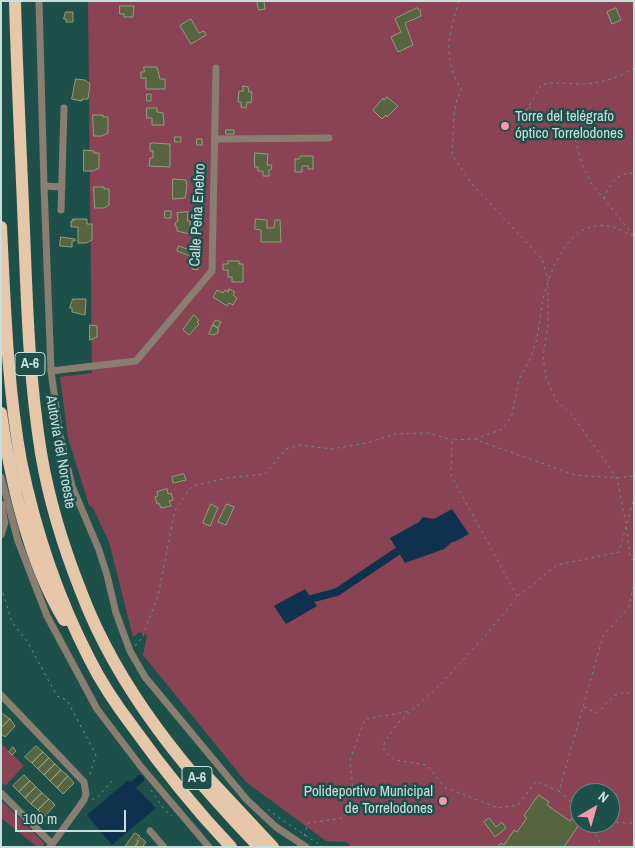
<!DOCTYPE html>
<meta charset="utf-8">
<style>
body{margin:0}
#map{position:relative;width:635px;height:848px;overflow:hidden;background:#1e504a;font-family:"Archivo Narrow",sans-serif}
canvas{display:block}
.frame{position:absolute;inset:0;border:2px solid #c7e0dc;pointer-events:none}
.north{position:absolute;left:570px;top:783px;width:50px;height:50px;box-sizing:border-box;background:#1e504a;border:1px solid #628a84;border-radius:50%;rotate:38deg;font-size:14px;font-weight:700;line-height:20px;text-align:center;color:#c7e0dc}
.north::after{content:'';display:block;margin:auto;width:18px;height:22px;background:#f29aae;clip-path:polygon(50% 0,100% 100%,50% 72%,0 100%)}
.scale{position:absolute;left:15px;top:810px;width:111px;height:22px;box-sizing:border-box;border:2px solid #c7e0dc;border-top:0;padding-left:6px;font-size:15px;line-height:18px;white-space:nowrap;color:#c7e0dc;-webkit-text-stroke:4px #1e504a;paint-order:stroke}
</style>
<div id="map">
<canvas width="635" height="848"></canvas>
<div class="frame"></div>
<div class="north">N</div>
<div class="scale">100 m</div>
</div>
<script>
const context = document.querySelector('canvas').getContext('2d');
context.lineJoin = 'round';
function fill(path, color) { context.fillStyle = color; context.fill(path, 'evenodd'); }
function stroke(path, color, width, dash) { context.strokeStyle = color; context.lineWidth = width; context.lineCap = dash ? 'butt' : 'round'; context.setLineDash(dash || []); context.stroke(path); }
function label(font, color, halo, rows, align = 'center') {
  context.font = font + ' "Archivo Narrow",sans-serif'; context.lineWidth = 5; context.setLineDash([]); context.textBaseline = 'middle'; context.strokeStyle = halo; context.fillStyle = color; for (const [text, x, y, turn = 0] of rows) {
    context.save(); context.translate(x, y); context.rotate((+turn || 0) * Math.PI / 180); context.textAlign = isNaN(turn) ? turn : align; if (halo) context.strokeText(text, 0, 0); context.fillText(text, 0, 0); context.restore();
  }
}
fill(new Path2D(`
 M88 1H634V847H351L347 842 326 841 246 782 143 655 147 636 140 632 133 637 109 542 93 508 89 505 68 438 60 377 92 373ZM580 793H610V823H580Z
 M1 743 24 766 5 786 1 782Z
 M1 800 44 843 43 847H37L1 818Z`), '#8a4255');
fill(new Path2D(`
 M452 509 469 534 454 542H452L444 549 405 563 390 538 419 522 423 517 434 519Z
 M305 589 317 606 286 624 274 606Z
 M128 780 156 808 112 845 87 815Z`), '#0e324e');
stroke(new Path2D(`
 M303 601 337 592 398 551
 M126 791 140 779`), '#0e324e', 8);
const building = new Path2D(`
 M257 1H264L265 9 259 10Z
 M120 6H134L133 17H124V14H120Z
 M417 8 420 10 421 16 405 23 413 45 398 52 391 37 401 32 395 19Z
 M616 8 621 20 612 24 607 12Z
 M66 12H73V22H66V19H64Z
 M191 19 199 33 204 31 206 35 191 44 180 26Z
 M144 67H157L160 79H165V89H146V78H141V72H144Z
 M76 79 85 80 90 84 88 99H82V101L72 99Z
 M243 86 248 87 249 92H252L251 103 247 102 246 108 241 107V102H238L239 91H243Z
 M147 94H151V101H147Z
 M387 97 398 106 387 117 386 115 382 119 373 110 383 98 384 100Z
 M147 108H157V112L163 113 164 125H152V118H147Z
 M93 115H103V117H108V133L102 136H94Z
 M503 121 510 123 508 131 500 128Z
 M226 130H234V134H226Z
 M175 137H181V142H175Z
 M197 139H202V145H197Z
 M153 143 170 144V167L149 166 150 158H153V151H150V144Z
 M84 150 94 151V153H99V168L93 171H84Z
 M255 153 268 154 267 165H272L271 170H269V176H263V171H258V167H255Z
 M301 156H313V169H308V166H302V172H295V159H299Z
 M173 179 186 180 187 186 185 198 173 199Z
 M94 187H104V189H109V205L104 208H95Z
 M165 211H171V218H165Z
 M188 212 187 221H190V234L177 231V227L175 226V223L178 221 177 213Z
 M73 219H87V224H92V240L86 243H78V227H71V221H73Z
 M256 219 267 220V228H274L275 220H280L281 242H261V230L255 229Z
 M61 237 75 239V241H72V247L60 246Z
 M179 246 198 253 196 257H198V270L192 269V267L188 266V258L192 259 193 257 177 251Z
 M228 261H239V264H243V282H232V277H228V270H223V264H228Z
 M229 289 235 292 233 295 237 298 233 305 229 303 227 306 213 297 217 290 223 293 225 290 228 292Z
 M73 299H86L85 315 72 312V308H70Z
 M194 315 199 320 197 322 199 324 189 335 183 330Z
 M216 320 221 322 218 328 213 325Z
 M90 325 97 326V337L90 340Z
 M213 325 218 328V333L212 335 209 334Z
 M184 474 186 480 173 483 172 477Z
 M167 489 168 494 171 493 173 500 169 501 171 506 161 508 159 503 157 504 155 497 158 496 157 492Z
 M211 504 218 508 210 526 203 523Z
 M227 504 234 507 226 525 218 522Z
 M3 714 10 719 1 728V715Z
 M10 719 15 726 5 737 1 734V728Z
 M36 746 43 752 32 763 25 757Z
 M13 747 16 751 12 755 9 752Z
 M43 752 49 758 38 769 32 763Z
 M49 758 55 764 44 775 38 769Z
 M55 764 61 770 50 781 44 775Z
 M61 770 68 776 57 788 50 781Z
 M24 775 30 781 19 792 13 786Z
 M68 776 74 783 63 794 57 788Z
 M30 781 36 787 25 798 19 792Z
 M36 787 42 793 31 804 25 798Z
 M42 793 49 799 38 810 31 804Z
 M539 795 549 802 547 805 570 821 572 818 580 823 564 847H498L501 843 504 845 514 830 517 832 527 818 524 816Z
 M49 799 55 805 44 817 38 810Z
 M489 818 496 827 502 822 506 828 495 837 484 822Z
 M135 833 140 836 137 840 138 842 135 847H125Z
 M141 838 146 842 143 846 145 847H135Z`);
fill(building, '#576442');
stroke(building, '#919f7b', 1);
stroke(new Path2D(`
 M459 1C448 37 442 57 462 91L457 99 454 115 452 155 472 184 542 259 548 280V324L543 358 546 377 556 400 573 416 617 478 626 524 630 558 634 560
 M529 107 557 120 567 127 576 142 582 165 592 184 633 235
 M520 122 541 85C554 81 567 84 581 84 600 84 617 78 634 68
 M604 199C610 183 616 173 634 173
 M549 278C565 238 589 208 634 237
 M475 439 503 429 512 415 519 379 529 362 537 339 543 298 548 282
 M1 587 12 622 27 641 57 696 67 700 96 755 89 777
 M517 596 451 475 452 440 474 439 575 475 617 478 634 476
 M135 646 142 638 158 596 175 510 192 486 228 478 265 474 286 449 300 445 332 449 367 443 394 434 428 433 452 440
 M584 707 596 713C610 704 612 688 634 694
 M151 790 164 809 172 816
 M559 791 536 781 518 805 498 808 444 787 427 765 395 760 384 752V743L397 724 440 685 486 635 518 596 557 565 619 552 634 498
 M92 799H96L112 781
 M268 809 282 820 323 847
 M580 810 559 791 603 636 629 607 634 583
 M610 821 622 823H634
 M589 823 603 847
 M304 836 308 823 344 818 354 800 350 760 365 719 411 711`), '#688f8a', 1, [2.5, 4]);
stroke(new Path2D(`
 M39 1 44 186 51 371 60 436 72 486 99 550 107 575 116 613 130 651 145 677 247 800 276 827 306 847
 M215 139 329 138
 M44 186 62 187
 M61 210 64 108
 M51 371 136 361 212 271 216 68
 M1 477 18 541 47 616 97 709 142 768 209 847
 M1 504 5 523 1 535
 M1 695 84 782 86 794 84 800 50 847
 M1 793 52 844
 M150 831 164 847`), '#8a7d71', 7);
stroke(new Path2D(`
 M15 1C17 77 21 154 24 230 27 305 29 379 41 453 49 501 64 549 82 594 119 691 188 773 259 847
 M1 227C5 305 7 384 21 461 35 530 58 598 90 660 102 684 117 706 133 727 163 769 195 809 231 847
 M1 413C10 480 29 562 64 620
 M203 772 273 847`), '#e7c7a9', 12);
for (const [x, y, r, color] of [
 [505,126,5,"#f29aae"],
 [443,801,5,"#f29aae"]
]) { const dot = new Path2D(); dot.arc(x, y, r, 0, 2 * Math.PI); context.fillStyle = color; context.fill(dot); stroke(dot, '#1e504a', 2); }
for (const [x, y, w] of [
 [30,364,30],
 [197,778,30]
]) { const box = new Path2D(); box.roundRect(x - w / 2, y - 11.5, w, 23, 4); context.fillStyle = '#1e504a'; context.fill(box); stroke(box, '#c7e0dc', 1); }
label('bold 14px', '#c7e0dc', null, [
 ["A-6",30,364],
 ["A-6",197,778]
]);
label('15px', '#c7e0dc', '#1e504a', [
 ["Torre del telégrafo",515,117],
 ["óptico Torrelodones",515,134],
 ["Polideportivo Municipal",433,792,"right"],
 ["de Torrelodones",433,809,"right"]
], 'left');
label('15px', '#c7e0dc', '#1e504a', [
 ["Calle Peña Enebro",198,215,-87],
 ["Autovía del Noroeste",60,452,80]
]);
</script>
